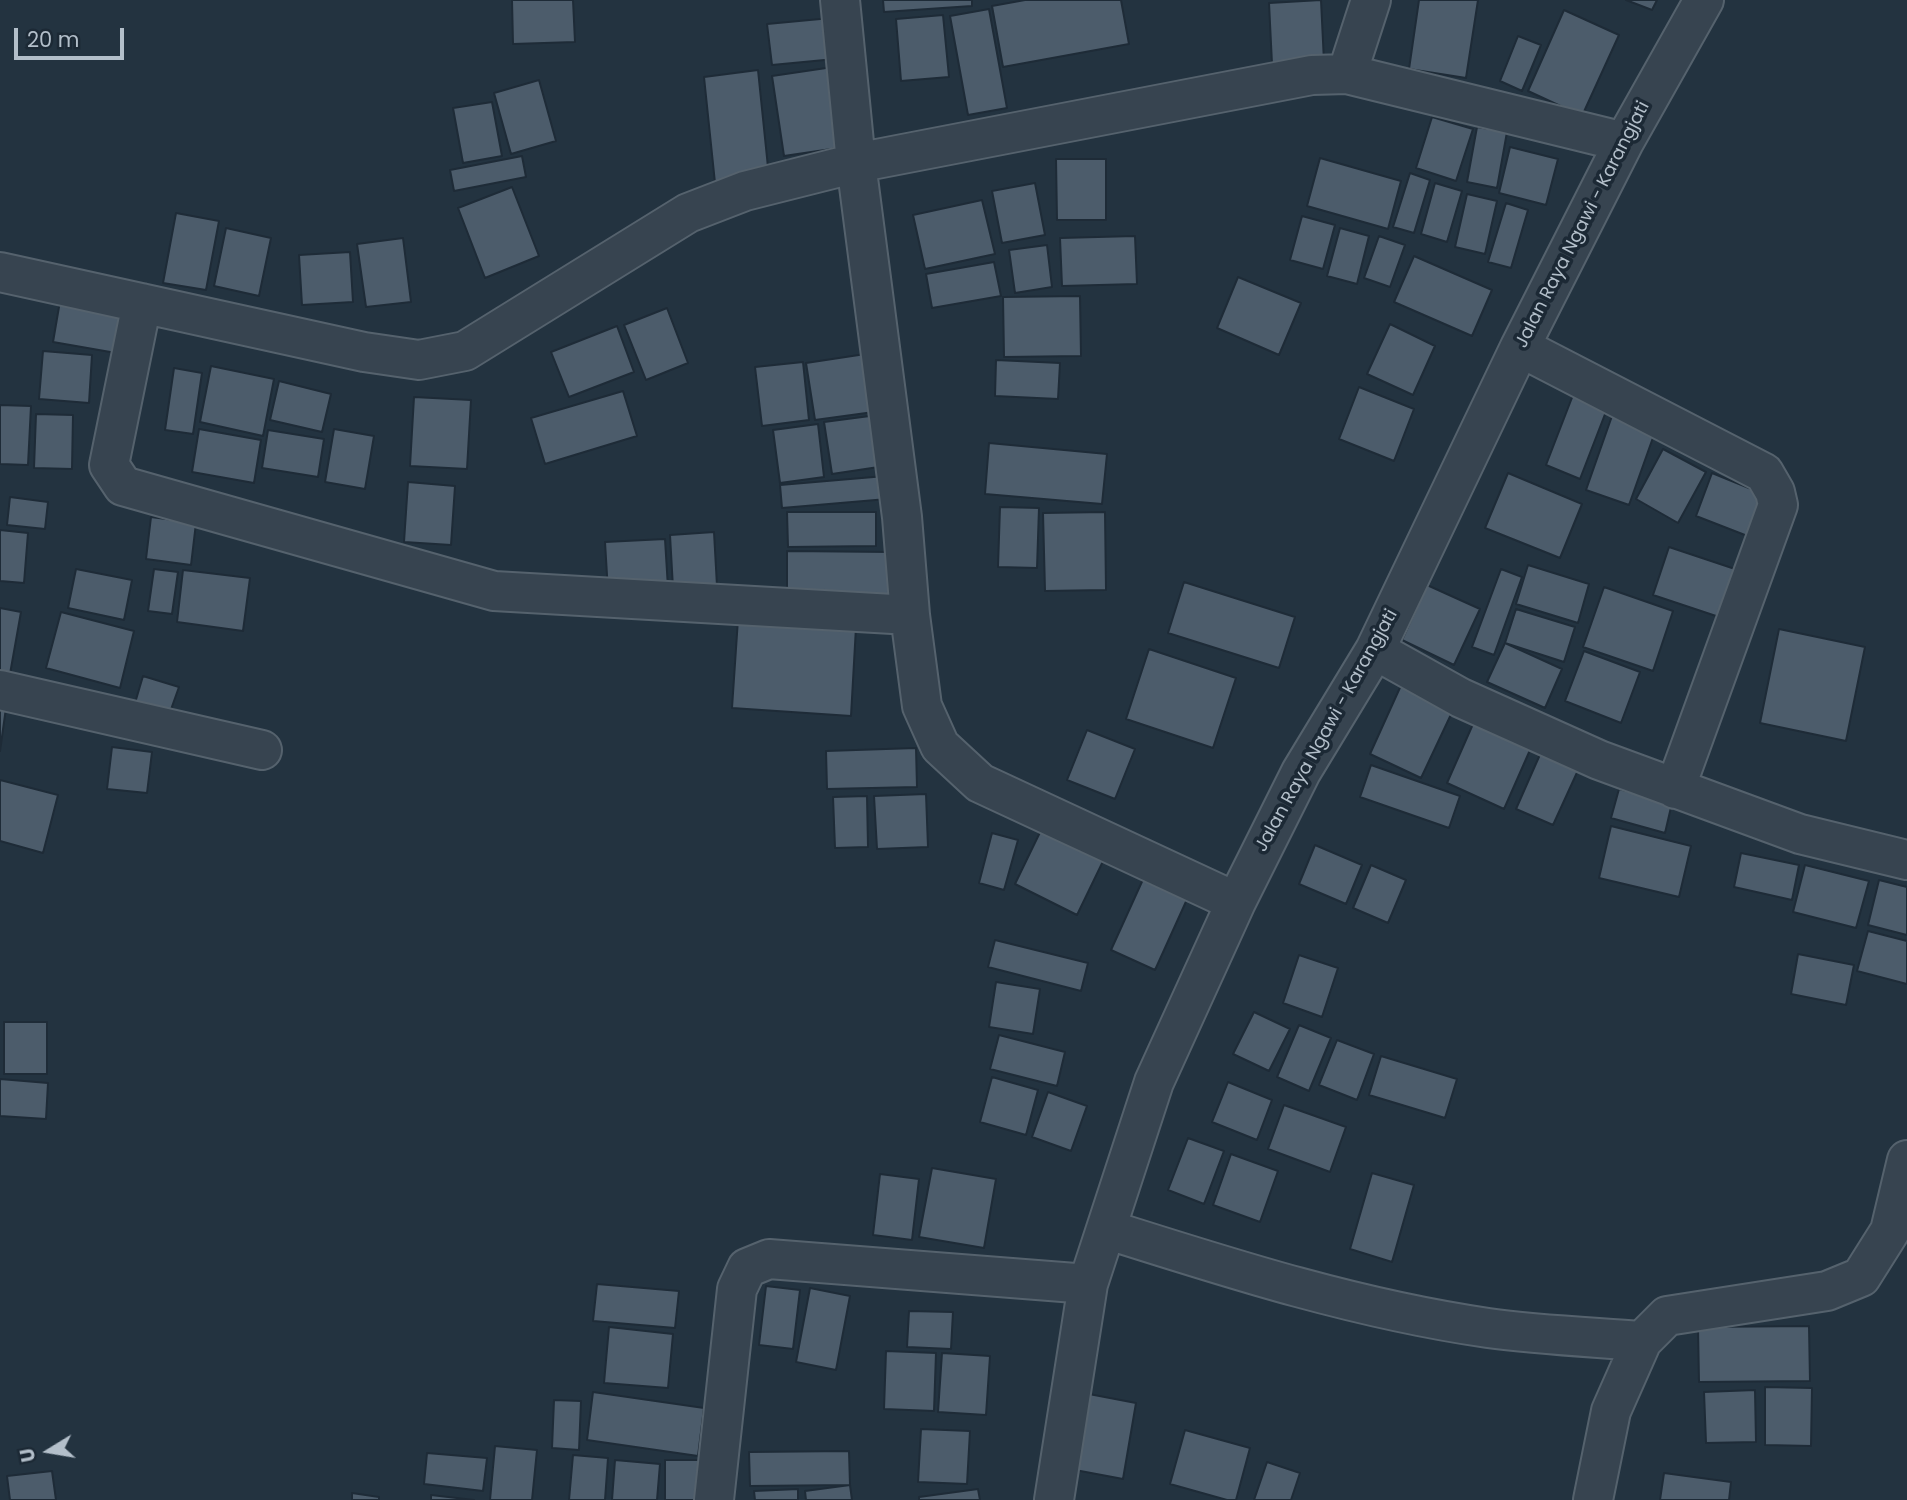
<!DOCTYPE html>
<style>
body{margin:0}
#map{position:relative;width:1907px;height:1500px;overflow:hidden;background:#233340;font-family:Poppins,sans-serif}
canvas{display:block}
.north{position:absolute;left:14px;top:1416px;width:70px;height:70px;-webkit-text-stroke:5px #1c2935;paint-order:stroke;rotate:259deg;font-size:19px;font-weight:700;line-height:28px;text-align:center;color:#b3bfca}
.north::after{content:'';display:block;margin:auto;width:24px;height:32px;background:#b3bfca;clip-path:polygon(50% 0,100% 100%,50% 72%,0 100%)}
.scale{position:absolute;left:14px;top:28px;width:110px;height:32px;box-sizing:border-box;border:4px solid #b3bfca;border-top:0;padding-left:9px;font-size:21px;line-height:24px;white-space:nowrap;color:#b3bfca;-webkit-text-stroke:5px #1c2935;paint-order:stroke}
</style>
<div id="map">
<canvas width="1907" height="1500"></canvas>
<div class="north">U</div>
<div class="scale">20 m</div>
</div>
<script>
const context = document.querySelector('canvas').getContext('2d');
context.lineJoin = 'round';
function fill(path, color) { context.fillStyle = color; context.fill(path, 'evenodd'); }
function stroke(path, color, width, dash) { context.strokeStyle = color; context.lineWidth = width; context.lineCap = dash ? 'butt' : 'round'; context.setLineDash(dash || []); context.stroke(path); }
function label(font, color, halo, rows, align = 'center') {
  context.font = font + ' Poppins,sans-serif'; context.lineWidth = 7; context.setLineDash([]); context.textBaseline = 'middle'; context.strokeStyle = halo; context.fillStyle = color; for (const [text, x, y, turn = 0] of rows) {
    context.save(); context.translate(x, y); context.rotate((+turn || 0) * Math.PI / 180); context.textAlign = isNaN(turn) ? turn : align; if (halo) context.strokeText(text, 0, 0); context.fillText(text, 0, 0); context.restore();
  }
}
const building = new Path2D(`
 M512 0H573L575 42 513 44Z
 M883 0H972V6L884 12Z
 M1025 0H1121L1129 44 1003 67 992 6Z
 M1321 0 1324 62 1272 64 1269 3Z
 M1419 0H1478L1466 78 1409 69Z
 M1626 0H1657L1652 10Z
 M989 9 1007 108 968 115 950 16Z
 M1564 10 1619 35 1582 116 1528 91Z
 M943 15 949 77 901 81 896 19Z
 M831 18 835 59 772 65 767 24Z
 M1518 36 1541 45 1522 91 1500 81Z
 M833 67 845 147 784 156 772 76Z
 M758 70 769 177 715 183 704 77Z
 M539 80 556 141 511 154 494 93Z
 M492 102 502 156 463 163 453 108Z
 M1432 117 1473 129 1456 181 1416 168Z
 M1477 127 1507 132 1497 188 1467 182Z
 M1510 147 1558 159 1546 205 1499 193Z
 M522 156 526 177 454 191 450 170Z
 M1320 158 1401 181 1388 229 1307 206Z
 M1056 159H1106V220H1057Z
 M1410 173 1430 180 1414 233 1393 227Z
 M1035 183 1045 235 1002 243 992 191Z
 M1435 183 1462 191 1447 242 1421 234Z
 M512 187 539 256 485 278 458 208Z
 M1467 194 1497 201 1485 254 1455 247Z
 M982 200 995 254 925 269 913 215Z
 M1506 203 1528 210 1511 268 1488 262Z
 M176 213 219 221 206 290 163 283Z
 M1302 216 1335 225 1323 269 1290 260Z
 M226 228 271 238 259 296 214 286Z
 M1340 228 1369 236 1357 284 1327 276Z
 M1135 236 1137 284 1062 286 1060 238Z
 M1379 236 1405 245 1390 287 1364 278Z
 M403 238 411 302 366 307 357 244Z
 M1047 245 1052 287 1015 293 1009 250Z
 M350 252 353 302 302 305 299 255Z
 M1414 256 1492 290 1472 336 1394 302Z
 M994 262 1001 296 932 308 926 274Z
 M1238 277 1301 303 1279 355 1217 328Z
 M1080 296 1081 356 1004 357 1003 297Z
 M60 301 123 313 116 353 53 342Z
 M667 308 688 363 646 380 624 325Z
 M1390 324 1435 346 1413 395 1367 374Z
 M617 326 634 372 569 397 551 352Z
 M43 351 92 355 89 403 39 399Z
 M872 353 881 411 815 420 806 363Z
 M996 360 1060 363 1058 399 995 396Z
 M803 362 809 420 762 426 755 367Z
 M211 366 274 379 263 436 200 422Z
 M174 368 202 373 193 434 165 430Z
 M279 381 331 394 322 432 270 420Z
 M1359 387 1414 409 1394 461 1339 439Z
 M623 391 637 436 545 464 531 418Z
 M1573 395 1607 409 1580 479 1546 465Z
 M414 397 471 400 467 469 410 466Z
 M0 405 31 406 28 465 0 464Z
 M36 414 73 415 72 469 34 468Z
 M885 414 892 465 832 474 824 422Z
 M1612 416 1655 432 1629 505 1586 490Z
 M818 424 824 477 780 483 773 430Z
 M199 429 261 440 254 483 192 472Z
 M334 429 374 436 365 489 325 482Z
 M268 430 324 439 318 477 262 468Z
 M989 443 1107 454 1102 504 985 494Z
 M1663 449 1706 472 1678 523 1636 499Z
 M1508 473 1582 504 1560 558 1485 528Z
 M1712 473 1766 495 1750 537 1696 516Z
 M897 475 899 498 782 508 780 485Z
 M408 482 455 486 451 545 404 542Z
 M10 497 48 502 45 529 7 525Z
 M1000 507 1039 508 1037 568 998 567Z
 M787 512H876V546L788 547Z
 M1105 512 1106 590 1045 591 1043 513Z
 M151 517 196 523 191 565 146 559Z
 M0 530 28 533 24 583 0 581Z
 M714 532 717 586 673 588 670 535Z
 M665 539 668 588 608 592 605 542Z
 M1669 547 1741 571 1725 619 1653 595Z
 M787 551 892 552V600L787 598Z
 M1528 565 1589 584 1578 623 1516 604Z
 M76 569 132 580 124 620 68 608Z
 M154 569 178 572 172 614 148 611Z
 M1501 569 1522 577 1494 655 1472 647Z
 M183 570 250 578 243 631 177 622Z
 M1184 582 1295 617 1279 668 1168 633Z
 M1427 585 1480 609 1454 665 1402 640Z
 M1604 587 1673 611 1653 671 1583 647Z
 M0 608 21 612 10 674 0 672Z
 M1516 609 1575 627 1564 662 1505 643Z
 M61 612 134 631 120 688 46 668Z
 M738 619 856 627 851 716 732 708Z
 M1779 629 1865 647 1846 741 1760 723Z
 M1505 643 1562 669 1545 708 1487 682Z
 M1149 649 1236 678 1213 748 1126 719Z
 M1584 651 1640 672 1621 723 1565 701Z
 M143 676 179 687 169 715 135 703Z
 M1403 681 1455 706 1421 778 1370 754Z
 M0 707 6 708 0 751Z
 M1477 715 1534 741 1504 809 1447 783Z
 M1087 730 1135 749 1115 799 1067 780Z
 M112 747 152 752 147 793 107 789Z
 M916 748 917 787 827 789 826 751Z
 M1542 750 1580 766 1553 825 1516 809Z
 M1371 765 1460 796 1449 828 1360 797Z
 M0 780 58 795 43 853 0 841Z
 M1619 789 1672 803 1665 833 1611 818Z
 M926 794 928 847 877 849 874 796Z
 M867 796 868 847 835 848 833 797Z
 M1045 822 1107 853 1077 915 1015 884Z
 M1611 826 1691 846 1679 897 1599 878Z
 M992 833 1018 840 1004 890 979 883Z
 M1315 845 1362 865 1346 904 1299 884Z
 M1741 853 1799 865 1792 900 1734 887Z
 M1371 865 1406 880 1388 923 1353 908Z
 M1805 865 1869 881 1856 928 1793 912Z
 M1145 875 1189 895 1155 970 1111 950Z
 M1879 880 1907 887V935L1868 925Z
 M1868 931 1907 941V984L1857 971Z
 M995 940 1088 963 1081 991 988 967Z
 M1798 954 1854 965 1846 1005 1791 994Z
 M1299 955 1338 968 1322 1017 1283 1003Z
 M996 982 1040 989 1033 1034 989 1027Z
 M1254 1012 1290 1029 1269 1071 1233 1054Z
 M4 1022H47V1074H4Z
 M1299 1025 1331 1038 1309 1091 1277 1077Z
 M999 1035 1065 1052 1057 1086 990 1069Z
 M1337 1040 1374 1054 1357 1100 1319 1085Z
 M1381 1056 1457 1079 1445 1118 1369 1095Z
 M992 1077 1038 1090 1026 1135 980 1122Z
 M0 1079 48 1083 46 1119 0 1116Z
 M1228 1082 1272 1100 1257 1140 1212 1122Z
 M1048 1092 1087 1106 1071 1151 1032 1137Z
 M1284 1105 1346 1127 1330 1172 1268 1149Z
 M1188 1138 1224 1151 1204 1204 1168 1190Z
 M1231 1154 1278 1171 1260 1222 1213 1205Z
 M932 1168 996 1179 984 1248 919 1237Z
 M1372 1173 1414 1185 1392 1262 1350 1249Z
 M880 1174 919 1179 912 1240 873 1235Z
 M597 1284 679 1291 675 1328 593 1321Z
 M766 1286 800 1290 793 1349 759 1345Z
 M810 1288 850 1296 836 1370 796 1362Z
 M909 1311 953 1312 951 1349 907 1347Z
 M1809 1326 1810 1381 1699 1382 1698 1327Z
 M609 1327 673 1334 668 1388 604 1383Z
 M886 1351 936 1353 934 1411 884 1409Z
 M942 1353 990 1356 986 1415 938 1412Z
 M1765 1387 1812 1388 1811 1446 1765 1445Z
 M1755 1390 1756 1442 1706 1443 1704 1392Z
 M593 1392 704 1408 698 1456 587 1440Z
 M1089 1394 1136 1403 1123 1479 1075 1470Z
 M554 1400 581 1401 579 1450 552 1448Z
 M921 1429 970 1431 967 1484 918 1482Z
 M1185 1430 1250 1448 1236 1500H1227L1170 1484Z
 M495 1446 537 1450 532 1500H490Z
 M849 1451 850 1485 750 1486 749 1452Z
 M427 1453 487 1458 483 1491 424 1484Z
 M573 1455 608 1458 605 1500H569Z
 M615 1460 660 1464 657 1500H612Z
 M665 1460H704L705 1500H665Z
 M1267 1462 1300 1473 1291 1500H1254Z
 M52 1471 56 1500H10L7 1476Z
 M1664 1473 1731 1482 1729 1500H1660Z
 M850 1485 852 1500H806L805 1491Z
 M798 1489V1500H755L754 1491Z
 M978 1489 980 1500H919V1497Z
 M352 1493 379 1497V1500H352Z
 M431 1495 474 1500H431Z`);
fill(building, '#4c5c6b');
stroke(building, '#1e2b37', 2);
const minor = new Path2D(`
 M840 0 856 163 902 517 910 615 922 706 940 746 980 783 1236 902
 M1347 74 1371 0
 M0 272 364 352 419 360 465 351 688 213 745 191 856 163 1312 75 1347 74 1624 142
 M142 303 109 465 123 486 494 591 910 615
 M1520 347 1764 473 1775 492 1778 505 1675 789
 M1375 650 1461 698 1599 760 1800 834 1907 860
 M0 690 262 750
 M1106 1229C1232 1269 1357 1309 1488 1328 1538 1335 1590 1337 1642 1341
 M714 1500 737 1289 747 1268 769 1259 1088 1284
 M1054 1500 1088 1284 1154 1082 1236 902 1301 772 1375 650 1520 347 1624 142 1704 0
 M1593 1500 1611 1411 1642 1341 1667 1316 1827 1291 1861 1277 1890 1231 1907 1160`);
stroke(minor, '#55626d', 42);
stroke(minor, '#374450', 38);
label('18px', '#b3bfca', '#1c2935', [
 ["Jalan Raya Ngawi - Karangjati",1583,225,-63],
 ["Jalan Raya Ngawi - Karangjati",1327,731,-61]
]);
</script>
